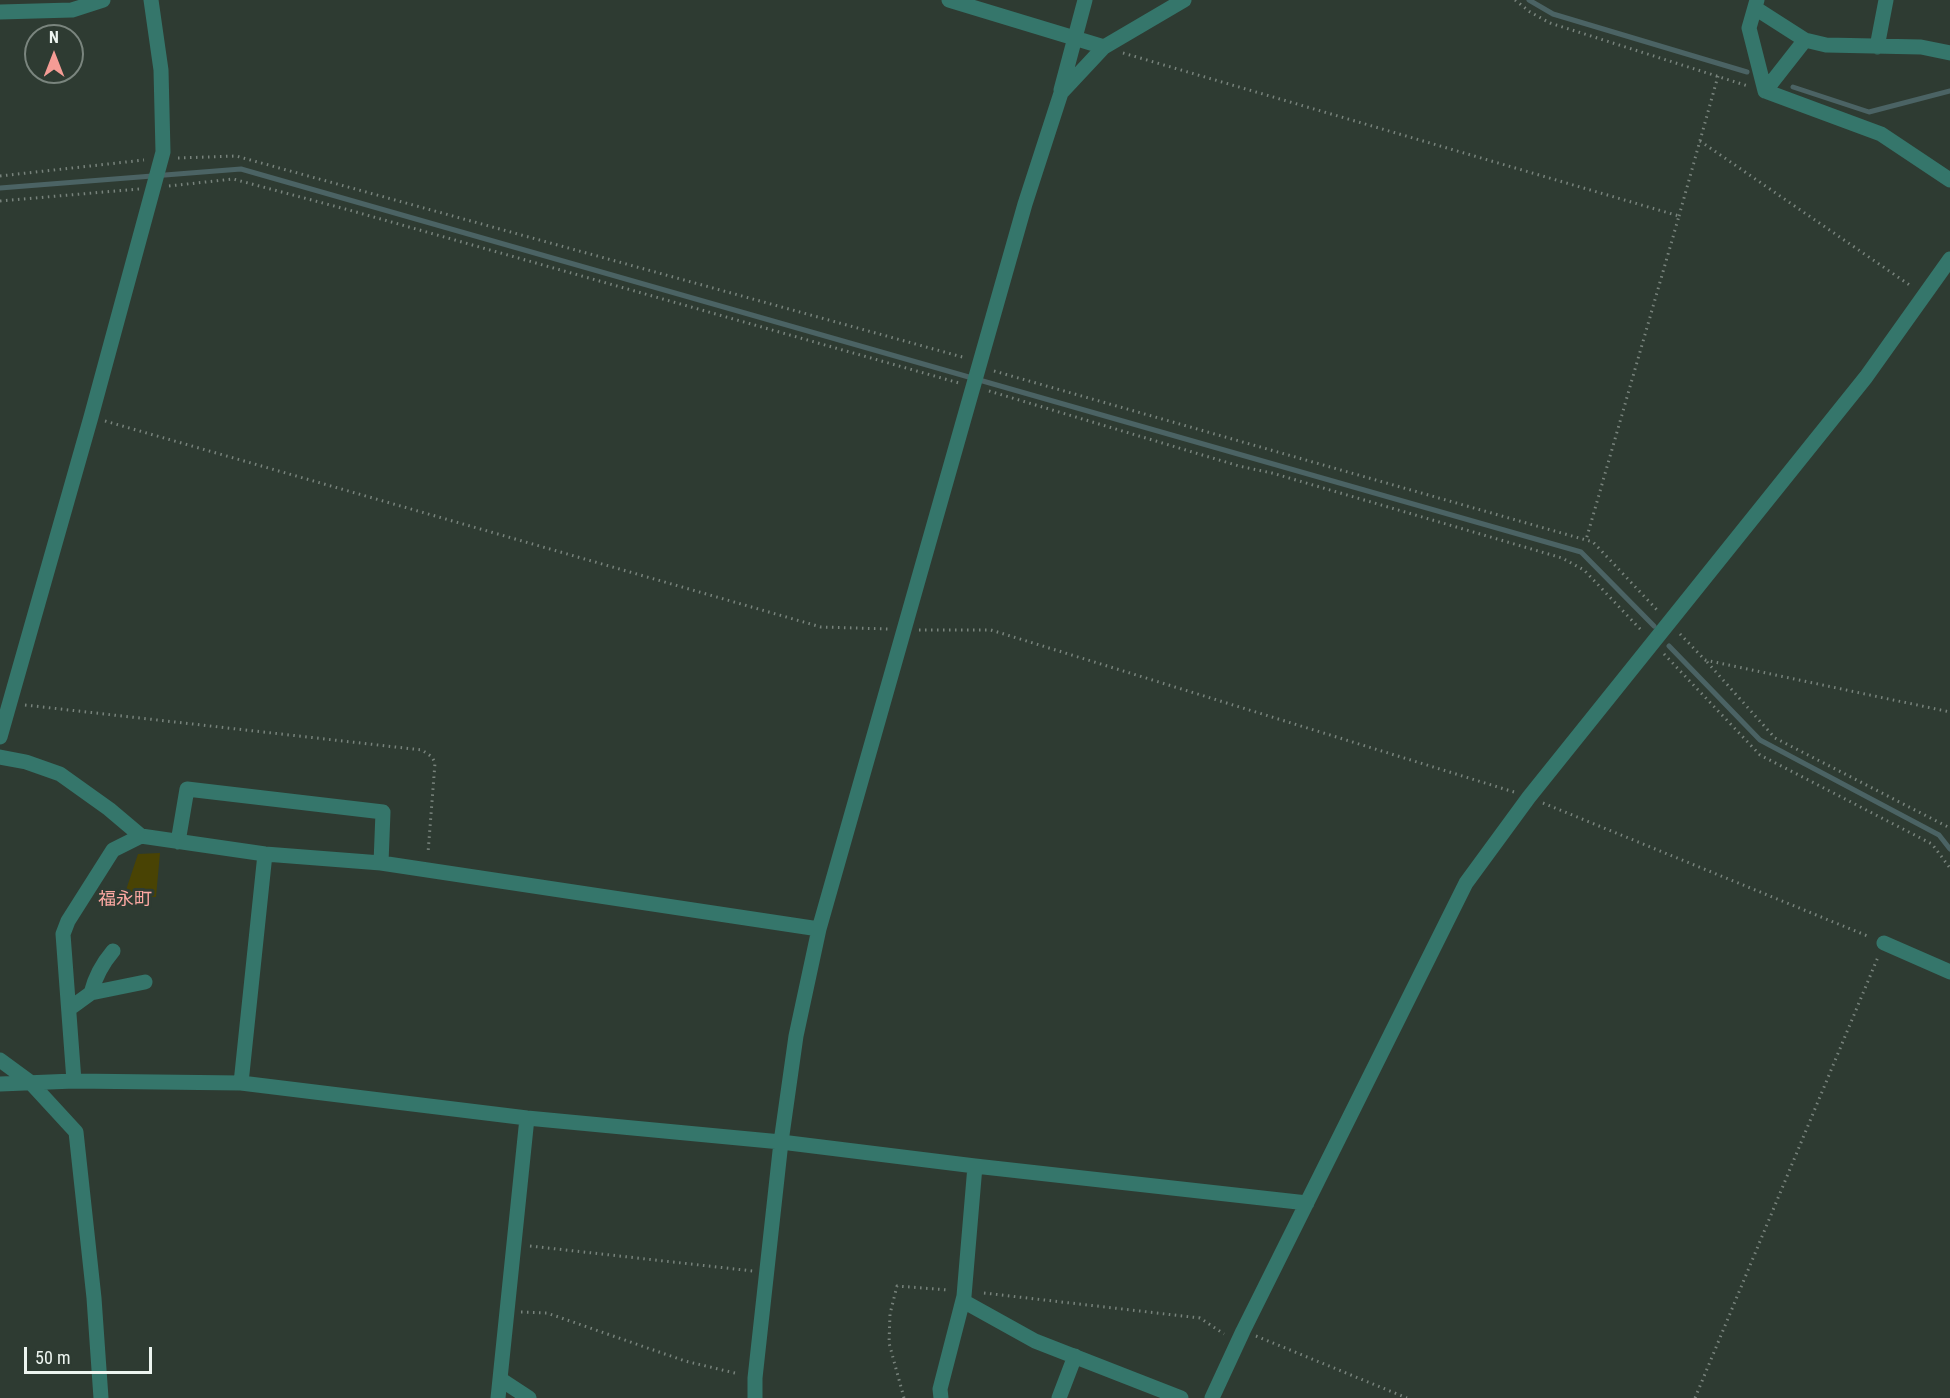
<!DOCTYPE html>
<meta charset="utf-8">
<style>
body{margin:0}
#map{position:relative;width:1950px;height:1398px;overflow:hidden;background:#2e3b32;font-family:"Roboto Condensed",sans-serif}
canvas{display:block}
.north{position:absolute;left:24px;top:24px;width:60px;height:60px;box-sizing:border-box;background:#2e3b32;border:2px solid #7a857e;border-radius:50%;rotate:0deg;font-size:16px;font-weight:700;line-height:24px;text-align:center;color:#edf5f0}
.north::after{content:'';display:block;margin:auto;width:21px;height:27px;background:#f59c95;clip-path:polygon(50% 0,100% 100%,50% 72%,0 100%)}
.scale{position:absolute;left:24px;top:1347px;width:128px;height:27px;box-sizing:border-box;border:3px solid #edf5f0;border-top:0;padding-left:8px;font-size:18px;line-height:21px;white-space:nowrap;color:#edf5f0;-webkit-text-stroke:4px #2e3b32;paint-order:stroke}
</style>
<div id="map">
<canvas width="1950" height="1398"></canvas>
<div class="north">N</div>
<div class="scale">50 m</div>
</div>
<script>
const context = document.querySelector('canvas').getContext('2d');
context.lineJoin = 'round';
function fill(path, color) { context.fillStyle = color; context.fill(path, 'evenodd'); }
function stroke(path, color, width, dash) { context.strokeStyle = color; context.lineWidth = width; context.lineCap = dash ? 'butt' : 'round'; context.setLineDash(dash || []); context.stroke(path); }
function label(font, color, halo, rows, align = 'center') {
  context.font = font + ' "Roboto Condensed","Noto Sans JP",sans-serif'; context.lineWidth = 6; context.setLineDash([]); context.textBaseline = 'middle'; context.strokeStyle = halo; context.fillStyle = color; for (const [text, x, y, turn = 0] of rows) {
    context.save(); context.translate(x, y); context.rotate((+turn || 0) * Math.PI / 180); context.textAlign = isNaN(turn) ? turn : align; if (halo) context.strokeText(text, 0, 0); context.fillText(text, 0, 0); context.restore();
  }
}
fill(new Path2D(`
 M160 853 156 897 124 896 138 854Z`), '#494304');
stroke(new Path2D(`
 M1529 0 1553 14 1747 72
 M1793 87 1869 112 1950 91
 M0 188 241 169 1581 552 1654 626
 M1669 646 1760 740 1939 835 1950 849`), '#4b6364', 5);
stroke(new Path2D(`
 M1515 0 1530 12 1550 23 1748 86
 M1123 53 1679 216 1586 540
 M1700 141 1911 286
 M178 158 236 156 966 358
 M0 176 144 160
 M169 186 233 179 349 210 959 383
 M0 201 139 189
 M1679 216 1718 76
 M994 371 1593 542 1659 612
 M989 391 1239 466 1272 473 1562 558 1584 570 1643 632
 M105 421 821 627 888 629
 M919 630H991L1514 792
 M1680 634 1705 660 1950 712
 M1664 654 1760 755 1932 844 1950 868
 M1707 662 1775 738 1950 828
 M25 705 422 750 432 757 435 763 428 853
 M1543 803 1870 937
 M530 1246 753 1271
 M984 1293 1200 1318 1224 1334
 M521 1312 547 1313 685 1361 739 1374
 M1256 1336 1407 1398
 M904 1398 889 1343 890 1314 897 1286 948 1290
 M1695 1398 1878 957`), '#78837c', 3, [1.5, 4.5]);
stroke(new Path2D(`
 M949 0 1104 47
 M1757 0 1749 28 1765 91 1881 134 1950 180
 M1755 8 1805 40 1826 45 1921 47 1950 53
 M0 12 72 10 103 0
 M1877 47 1886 0
 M1061 90 1085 0
 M1765 91 1805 40
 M0 737 91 417 163 152 161 70 151 0
 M0 757 26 762 60 774 109 809 141 836 265 854 381 863 819 929
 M178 842 187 789 383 812 381 863
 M1884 943 1950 972
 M91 993C95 977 102 964 113 951
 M69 1009 91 993 145 982
 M0 1060 30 1082 76 1132 94 1298 101 1398
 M74 1081 63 934 68 921 113 850 141 836
 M241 1083 265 854
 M0 1084 74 1081 241 1083 527 1118 781 1142 975 1166 1307 1203
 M963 1301 1035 1341 1181 1398
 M500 1379 529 1398
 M498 1398 527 1118
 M755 1398V1378L781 1142 796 1036 819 929 1025 204 1061 93 1104 47 1184 0
 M941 1398 940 1389 964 1296 975 1166
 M1059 1398 1075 1356
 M1212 1398 1243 1331 1466 883 1529 797 1866 377 1950 259`), '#35766b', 15);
label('18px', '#fca8a2', '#2e3b32', [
 ["福永町",125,900]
]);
</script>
